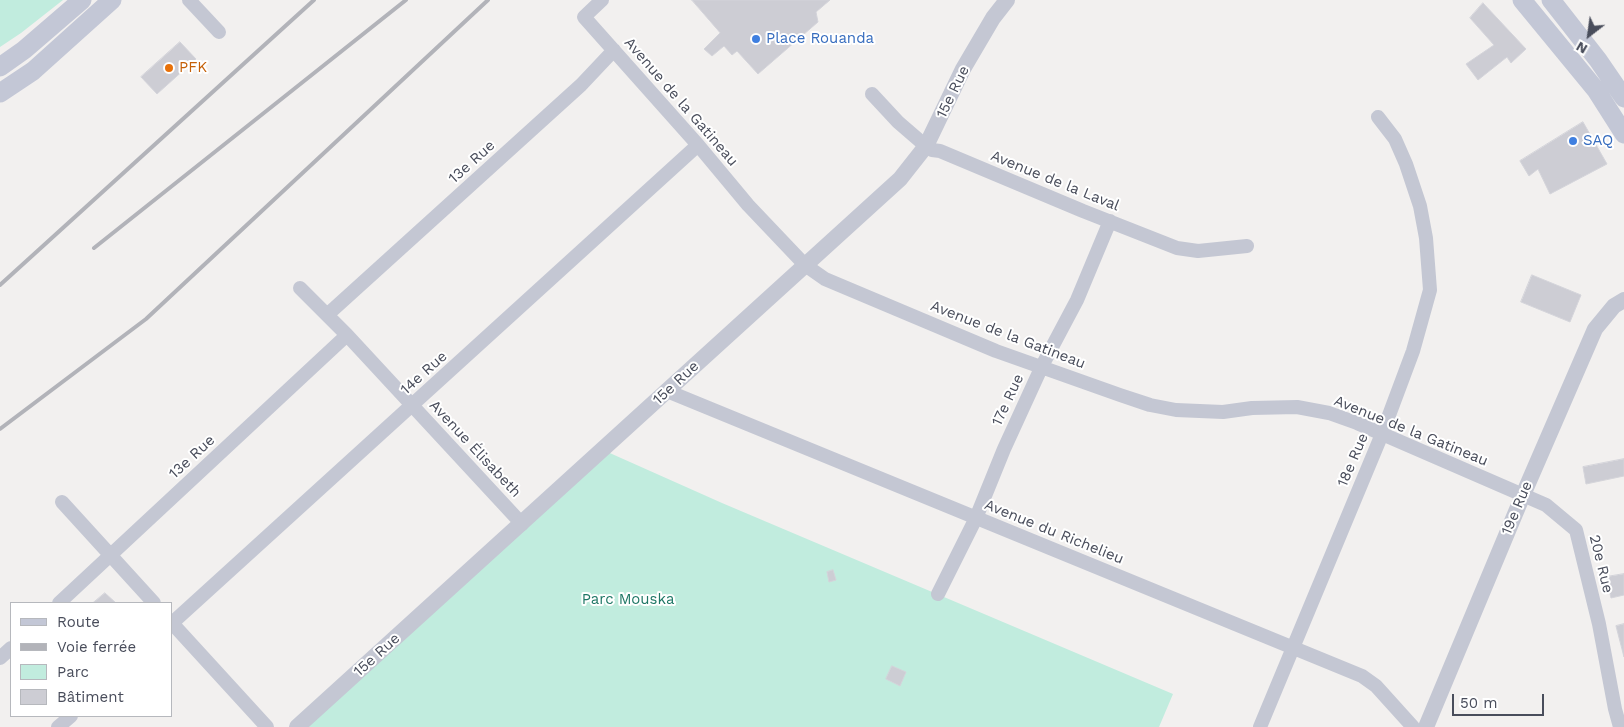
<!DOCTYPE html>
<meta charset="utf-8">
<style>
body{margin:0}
#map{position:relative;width:1624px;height:727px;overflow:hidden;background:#f2f0ef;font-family:"Work Sans",sans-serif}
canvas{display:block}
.legend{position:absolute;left:10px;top:602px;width:162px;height:115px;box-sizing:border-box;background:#fff;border:1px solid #b6b8bd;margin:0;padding:6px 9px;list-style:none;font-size:15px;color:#494d5b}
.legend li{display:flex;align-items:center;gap:10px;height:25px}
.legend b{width:25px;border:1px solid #b6b8bd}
.north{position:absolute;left:1564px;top:10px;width:50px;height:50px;-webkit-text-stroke:4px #fff;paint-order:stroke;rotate:210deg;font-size:14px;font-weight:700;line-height:20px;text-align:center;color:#494d5b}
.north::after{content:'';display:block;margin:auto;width:18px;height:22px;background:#494d5b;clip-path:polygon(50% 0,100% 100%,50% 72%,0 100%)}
.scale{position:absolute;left:1452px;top:694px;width:92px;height:22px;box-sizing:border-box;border:2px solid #494d5b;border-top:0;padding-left:6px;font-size:15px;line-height:18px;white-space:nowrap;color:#494d5b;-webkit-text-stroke:4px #fff;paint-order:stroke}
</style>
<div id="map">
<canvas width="1624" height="727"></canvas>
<ul class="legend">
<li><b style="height:6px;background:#c3c7d6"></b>Route</li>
<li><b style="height:6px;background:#b2b3b9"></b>Voie ferrée</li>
<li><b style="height:14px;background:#c1ecde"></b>Parc</li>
<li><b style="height:14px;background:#cdcdd4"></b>Bâtiment</li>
</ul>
<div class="north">N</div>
<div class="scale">50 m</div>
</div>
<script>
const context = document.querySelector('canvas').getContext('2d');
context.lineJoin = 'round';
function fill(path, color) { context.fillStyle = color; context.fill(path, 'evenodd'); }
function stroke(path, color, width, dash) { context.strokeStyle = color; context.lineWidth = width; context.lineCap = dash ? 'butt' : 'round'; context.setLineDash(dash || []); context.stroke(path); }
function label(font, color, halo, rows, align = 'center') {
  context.font = font + ' "Work Sans",sans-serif'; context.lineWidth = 4; context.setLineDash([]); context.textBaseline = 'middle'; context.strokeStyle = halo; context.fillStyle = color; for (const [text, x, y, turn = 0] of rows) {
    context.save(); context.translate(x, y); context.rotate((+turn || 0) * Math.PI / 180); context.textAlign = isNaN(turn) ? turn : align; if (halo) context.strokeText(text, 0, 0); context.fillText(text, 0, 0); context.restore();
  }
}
fill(new Path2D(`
 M0 0H63L21 33 0 47Z
 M603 450 722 503 1173 694 1159 727H297Z`), '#c1ecde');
const building = new Path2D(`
 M692 0H830L816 12 818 22 758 74 737 51 732 55 724 46 712 56 704 49 720 33Z
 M1483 3 1526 49 1511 63 1507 57 1478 80 1466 64 1494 45 1470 18Z
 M180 42 196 59 157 94 141 77Z
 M1583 122 1607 164 1550 194 1538 169 1529 176 1520 161Z
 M1532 275 1581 295 1570 322 1521 302Z
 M1624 459V476L1586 484 1583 467Z
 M833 570 836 580 829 582 827 572Z
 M1624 574V595L1611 598 1606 577Z
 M105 593 116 603H93Z
 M1624 624V657L1616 626Z
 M892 666 906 672 900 686 886 679Z`);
fill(building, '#cdcdd4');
stroke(building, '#d4d4da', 1);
stroke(new Path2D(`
 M189 0 219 32
 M602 0 584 17 698 145 748 205 805 265 825 279 996 351 1120 395 1150 405 1176 410 1223 412 1252 408 1297 407 1329 413 1357 423 1546 505 1576 530 1599 624 1615 709 1620 727
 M872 94 898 122 920 141 932 150 940 151 1083 211 1177 248 1198 251 1247 246
 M300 288 347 335 522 524
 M327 315 581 85 614 50
 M667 391 1362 676 1376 686 1413 727
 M62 502 154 603
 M938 594 976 518 1004 449 1042 366 1077 300 1110 221
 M59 603 347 335
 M171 622 267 727
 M171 624 698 145
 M0 658 11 648
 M58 727 71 716
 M1260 727 1382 434 1413 351 1430 290 1426 238 1420 206 1406 164 1395 139 1378 117`), '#c4c7d3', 14);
stroke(new Path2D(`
 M297 727 900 179 926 146 963 69 993 18 1007 0
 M1426 727 1523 495 1595 329 1614 306 1624 300`), '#c4c7d3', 16);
stroke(new Path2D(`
 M1522 0 1596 90 1624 134
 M1551 0 1598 60 1624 98
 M0 67 24 50 82 0
 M0 93 33 71 112 0`), '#c3c7d6', 19);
stroke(new Path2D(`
 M94 248 406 0
 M0 285 314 0
 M0 429 146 319 488 0`), '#b2b3b9', 4);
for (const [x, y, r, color] of [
 [756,39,5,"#3f7fe0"],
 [169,68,5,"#e8710a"],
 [1573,141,5,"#3f7fe0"]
]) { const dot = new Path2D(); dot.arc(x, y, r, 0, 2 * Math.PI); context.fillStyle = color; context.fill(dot); stroke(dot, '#fff', 2); }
label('15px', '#366cbe', '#fff', [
 ["Place Rouanda",766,39],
 ["SAQ",1583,141]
], 'left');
label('15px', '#c56008', '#fff', [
 ["PFK",179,68]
], 'left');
label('15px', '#494d5b', '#fff', [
 ["15e Rue",953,92,-64],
 ["Avenue de la Gatineau",681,102,49],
 ["13e Rue",472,162,-42],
 ["Avenue de la Laval",1055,181,22],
 ["Avenue de la Gatineau",1008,335,21],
 ["14e Rue",424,373,-42],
 ["15e Rue",676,383,-43],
 ["17e Rue",1008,400,-65],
 ["Avenue de la Gatineau",1411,431,22],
 ["Avenue Élisabeth",475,449,47],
 ["13e Rue",192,457,-43],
 ["18e Rue",1353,460,-67],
 ["19e Rue",1517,508,-67],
 ["Avenue du Richelieu",1054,532,22],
 ["20e Rue",1601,564,76],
 ["15e Rue",377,655,-42]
]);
label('15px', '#1e7765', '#fff', [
 ["Parc Mouska",628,600]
]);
</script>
